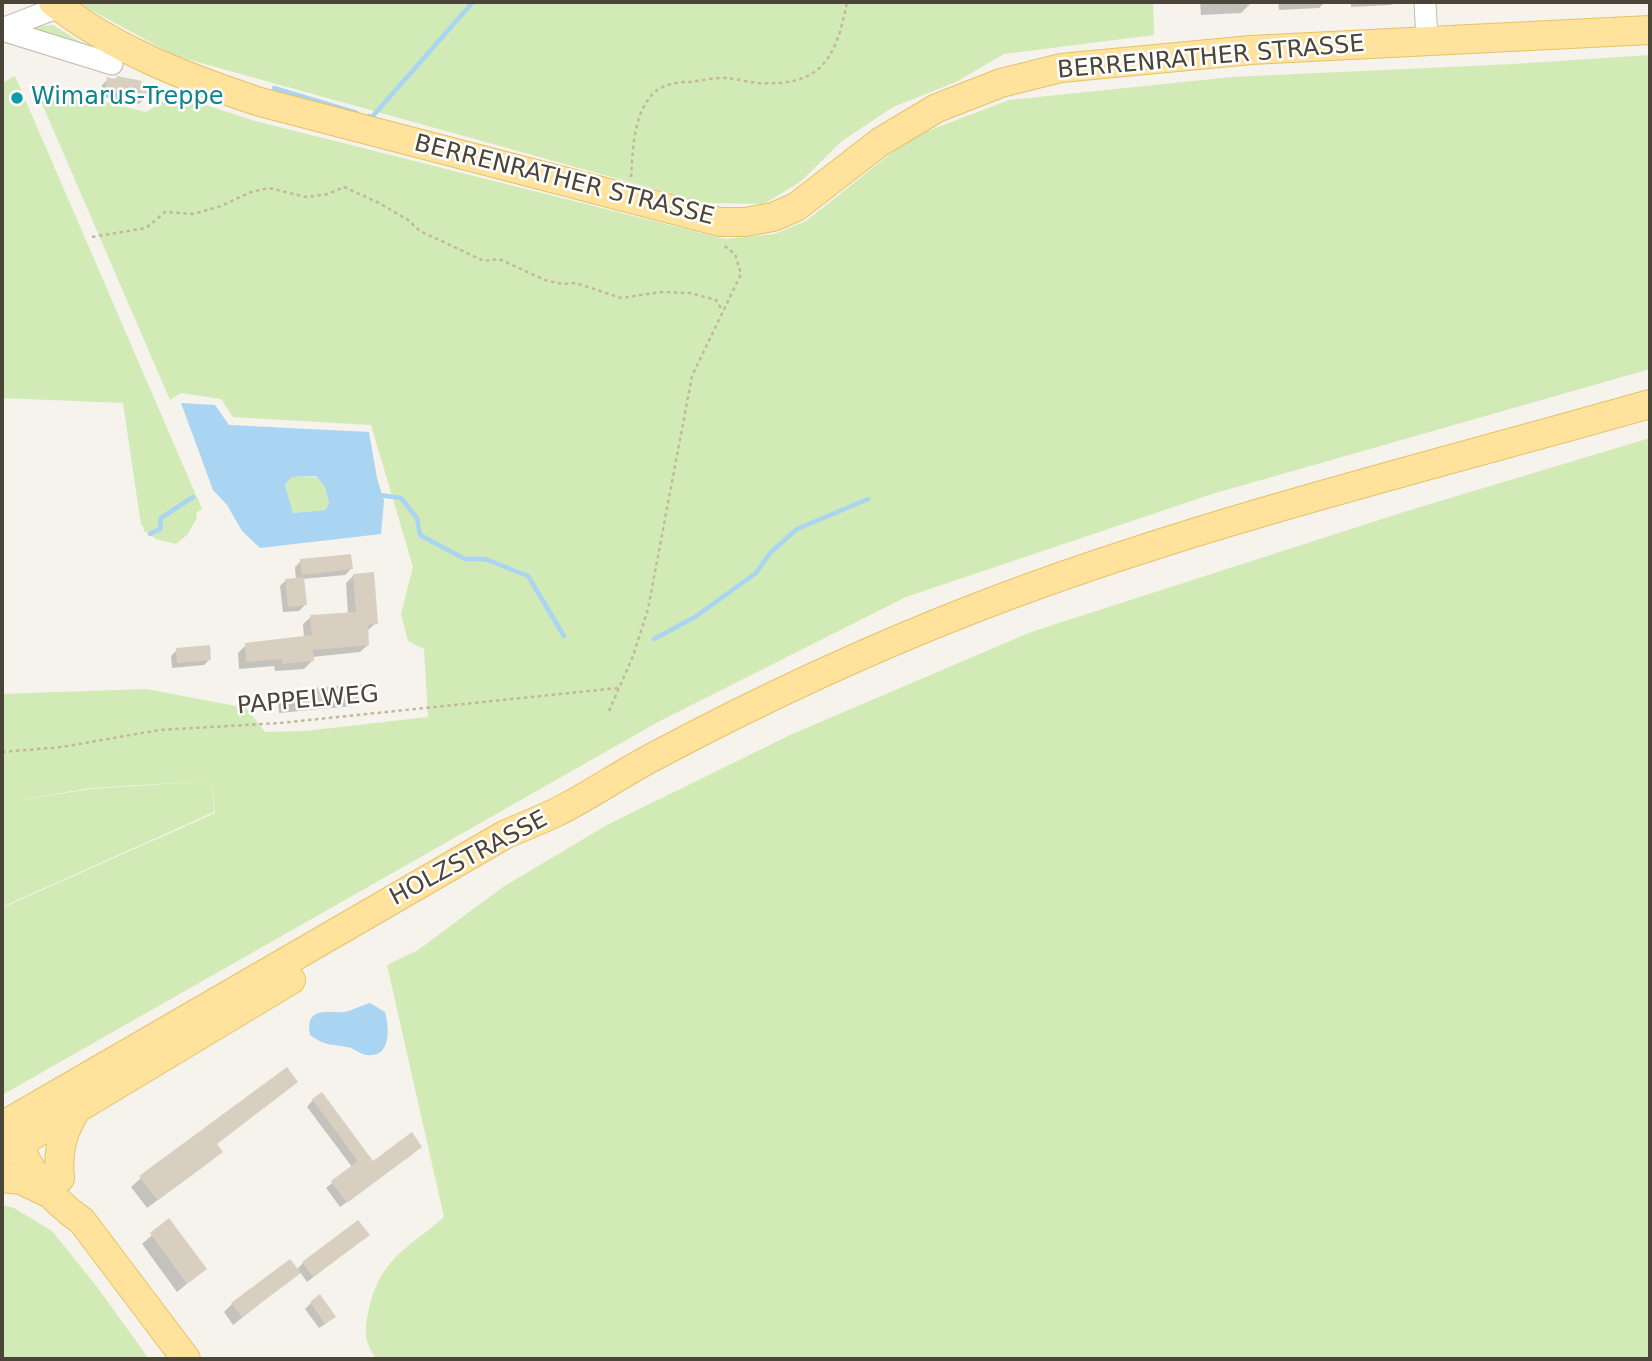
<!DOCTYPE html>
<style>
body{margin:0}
#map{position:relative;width:1652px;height:1361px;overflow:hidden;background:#f6f3ec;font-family:"DejaVu Sans",sans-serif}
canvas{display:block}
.frame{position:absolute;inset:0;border:4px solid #4b4439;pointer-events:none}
</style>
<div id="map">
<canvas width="1652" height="1361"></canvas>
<div class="frame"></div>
</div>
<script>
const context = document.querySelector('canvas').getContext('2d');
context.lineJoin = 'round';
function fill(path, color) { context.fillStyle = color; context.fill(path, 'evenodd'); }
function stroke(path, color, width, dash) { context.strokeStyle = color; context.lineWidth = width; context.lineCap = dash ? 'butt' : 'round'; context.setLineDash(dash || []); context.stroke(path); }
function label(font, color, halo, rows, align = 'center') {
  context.font = font + ' "DejaVu Sans",sans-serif'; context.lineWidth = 5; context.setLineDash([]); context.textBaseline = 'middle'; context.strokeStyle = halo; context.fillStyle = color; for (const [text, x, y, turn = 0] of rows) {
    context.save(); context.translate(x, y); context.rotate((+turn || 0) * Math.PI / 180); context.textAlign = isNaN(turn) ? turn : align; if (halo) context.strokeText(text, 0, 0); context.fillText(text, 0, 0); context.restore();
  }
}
fill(new Path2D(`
 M76 2H1153L1154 35 1004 54 956 82 893 107 842 141 800 182 764 204 705 203 176 56Z
 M53 25 96 52 27 28Z
 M1650 55V369L1212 494 906 597 658 722 2 1095V908L215 813 212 780 214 812 2 907V694L146 689 246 708 265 732 305 731 428 717 424 649 408 641 401 614 413 567 371 425 233 417 221 399 181 393 170 400 40 99 89 98 146 112 162 102 206 105 255 121 725 239 774 234 806 221 894 151 925 132 1009 100 1232 77 1513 64ZM209 781 90 789 9 802 90 788Z
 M15 76 202 509 196 513 197 518 187 535 176 544 156 539 144 531 143 526 141 525 123 403 2 398V83Z
 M1650 438V1359H376C365 1342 364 1333 368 1313 379 1259 406 1250 444 1217L387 965 418 950 503 887 607 825 790 735 1031 632 1407 511Z
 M292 477H316L325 487 329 504 325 510 293 513 285 486Z
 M2 1205 14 1208 52 1231 97 1287 149 1359H2Z`), '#d2eab5');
fill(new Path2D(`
 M181 403 215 405 229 425 369 432 377 478 384 501 381 534 260 548 242 531 227 505 213 490ZM316 476 325 487 329 504 325 510 293 513 285 485 292 477Z
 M370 1003 385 1012C389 1027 392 1058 367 1055 359 1054 354 1048 347 1047 331 1044 325 1046 310 1035 304 1002 334 1016 349 1011 357 1008 362 1005 370 1003Z`), '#a9d4f2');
fill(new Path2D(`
 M1200 2H1252L1241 13 1201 15Z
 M1278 2H1325L1319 8 1279 10Z
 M1351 2H1395L1391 5 1351 7Z
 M108 79 145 98 139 104 100 96 102 85Z
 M301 561 351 569 345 575 302 579 305 605 299 611 283 612 280 586 286 580 296 579 295 567Z
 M354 575 376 623 367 631 368 645 360 652 312 657V661L304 669 275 671 274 666 239 669 238 653 246 645 304 638 303 624 311 617 348 614 346 583Z
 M177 650 210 659 204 665 172 668 171 656Z
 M287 692 362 697 353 706 279 713 278 701Z
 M296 1082 215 1145 220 1152 211 1161 147 1208 131 1187 141 1178Z
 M313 1100 373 1164 414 1153 340 1207 326 1188 352 1167 307 1107Z
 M169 1220 205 1269 177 1292 142 1244Z
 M362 1240 307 1282 300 1272 233 1325 224 1312 232 1304 296 1270 303 1263Z
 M311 1303 328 1322 319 1328 305 1309Z`), '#0003');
stroke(new Path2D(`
 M274 88 357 113
 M369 116 372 117 473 2
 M379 495 401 498 417 518 420 535 465 559H485L528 576 564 636
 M150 534 160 529 161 518 193 497
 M654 639 695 617 756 573 771 552 797 529 868 499`), '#a9d4f2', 4.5);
fill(new Path2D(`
 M117 76 142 81 141 84 149 86 147 99 104 91 107 77 115 79Z
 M351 554 353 569 302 575 300 559Z
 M374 572 378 624 368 625 369 645 313 650 314 661 282 664V659L246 662 245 643 312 635 310 615 356 612 353 574Z
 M304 577 307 605 288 607 285 579Z
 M210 645 211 660 177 663 176 648Z
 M363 684 364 698 288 704 287 690Z
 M287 1067 298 1082 217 1144 223 1152 157 1200 139 1176Z
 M322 1092 373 1161 412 1132 422 1147 347 1203 331 1181 358 1161 312 1099Z
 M169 1218 207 1269 187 1284 150 1233Z
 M358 1220 370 1235 313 1277 302 1262Z
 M290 1259 301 1273 242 1317 231 1303Z
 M320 1294 336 1317 325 1324 310 1302Z`), '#d8cfc1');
const minor = new Path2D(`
 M1425 2 1427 41
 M2 29 59 7
 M2 30 112 64`);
const major = new Path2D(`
 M53 2C114 50 187 78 260 102L720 222H745L773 217 796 207 880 142 937 108 1001 83 1061 68 1251 50 1650 30
 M2 1126 506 834C523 827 540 820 557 812 590 795 621 774 653 757 758 701 867 650 978 607 1196 523 1425 468 1650 404
 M12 1127C24 1167 48 1197 82 1221L186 1359
 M2 1154 291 980
 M2 1178 21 1180 48 1193
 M60 1178C57 1150 63 1130 78 1107`);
stroke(minor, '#c2bbae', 23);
stroke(major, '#e6c16a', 30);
stroke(new Path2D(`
 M631 177C633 151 633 117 651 96 659 85 676 82 689 82 701 81 715 77 727 78 737 79 748 82 758 83 821 87 836 59 847 2
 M92 237 146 228 165 212 194 214 221 206 251 192 269 188 306 197 328 194 344 187 379 203 408 220 420 231 484 261 499 259 545 280 562 284 576 283 621 298 662 292 691 293 716 300 722 310
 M609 711 633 656 648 609 692 376 741 274 735 254 722 244
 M2 752 62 747 159 730 280 723 618 688`), '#c4b79f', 2.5, [3.5, 3.5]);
stroke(minor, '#fff', 21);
stroke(major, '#ffe39c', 28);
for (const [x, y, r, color] of [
 [17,98,7,"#0f9aa8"]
]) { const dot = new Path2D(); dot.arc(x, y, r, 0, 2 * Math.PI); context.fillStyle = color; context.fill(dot); stroke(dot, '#fff', 2.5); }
label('24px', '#4b4439', '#fff', [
 ["BERRENRATHER STRASSE",1211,58,-5],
 ["BERRENRATHER STRASSE",564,181,14],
 ["PAPPELWEG",308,701,-5],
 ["HOLZSTRASSE",469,859,-28]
]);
label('24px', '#0d838f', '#fff', [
 ["Wimarus-Treppe",31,98]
], 'left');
</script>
